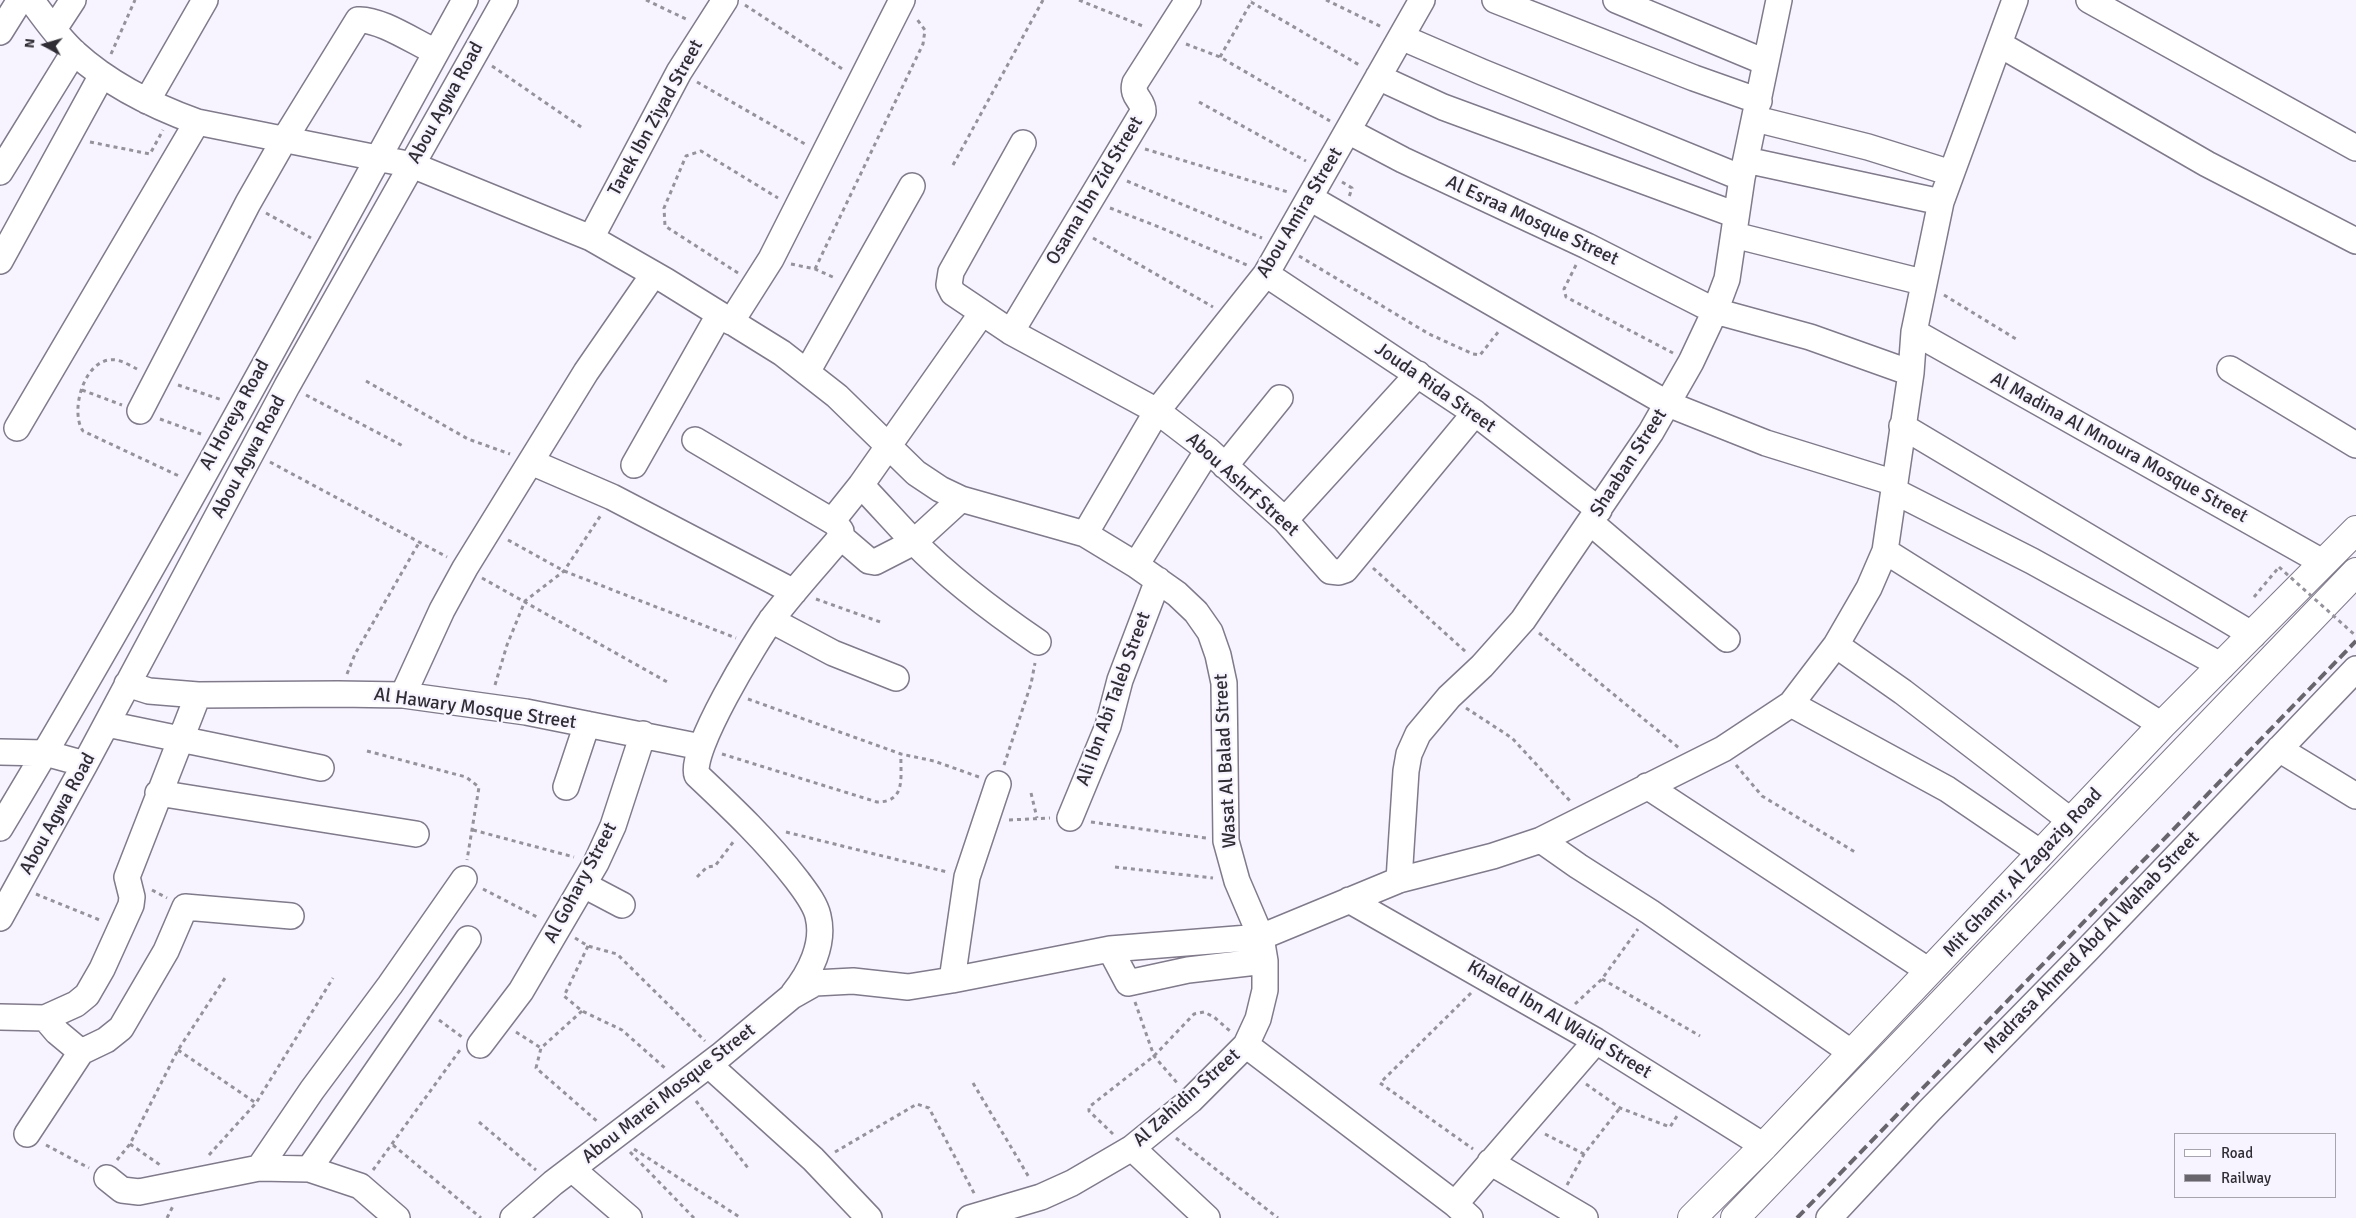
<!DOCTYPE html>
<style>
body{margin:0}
#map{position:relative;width:2356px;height:1218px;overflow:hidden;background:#f7f4ff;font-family:Signika,sans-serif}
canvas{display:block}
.legend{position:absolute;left:2174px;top:1133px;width:162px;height:65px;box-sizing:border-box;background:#f7f4ff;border:1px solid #a7a4ae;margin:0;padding:6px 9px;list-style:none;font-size:15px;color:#302d34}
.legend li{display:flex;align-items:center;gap:10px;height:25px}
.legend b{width:25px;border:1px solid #a7a4ae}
.north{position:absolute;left:20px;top:20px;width:50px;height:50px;-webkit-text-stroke:4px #f7f4ff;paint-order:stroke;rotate:276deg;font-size:14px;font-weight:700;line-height:20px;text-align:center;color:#302d34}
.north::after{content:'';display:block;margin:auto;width:18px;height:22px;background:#302d34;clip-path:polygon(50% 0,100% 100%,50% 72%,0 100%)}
</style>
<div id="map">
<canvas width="2356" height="1218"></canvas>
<ul class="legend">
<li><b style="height:6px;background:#fff"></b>Road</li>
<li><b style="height:6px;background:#68656d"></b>Railway</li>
</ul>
<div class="north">N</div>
</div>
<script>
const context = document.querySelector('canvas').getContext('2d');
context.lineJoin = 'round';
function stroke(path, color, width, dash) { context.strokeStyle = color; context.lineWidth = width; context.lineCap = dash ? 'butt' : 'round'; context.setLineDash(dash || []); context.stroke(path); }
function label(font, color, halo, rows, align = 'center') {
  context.font = font + ' Signika,sans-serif'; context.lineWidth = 4.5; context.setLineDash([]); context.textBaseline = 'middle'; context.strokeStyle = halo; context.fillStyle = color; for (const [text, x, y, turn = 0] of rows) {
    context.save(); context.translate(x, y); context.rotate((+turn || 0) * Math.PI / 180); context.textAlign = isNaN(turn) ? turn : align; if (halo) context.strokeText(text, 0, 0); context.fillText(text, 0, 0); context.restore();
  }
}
const minor = new Path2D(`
 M31 0C45 18 58 38 75 53 110 85 153 106 197 122L412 165 591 238 666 281 782 353 837 396 916 473 940 489 961 499 1085 534 1136 565 1177 594 1196 612 1210 632 1218 655 1224 683 1226 841 1237 881 1261 937 1265 961V990L1258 1019 1246 1045 1191 1100 1132 1148 1072 1183 1041 1197 970 1218
 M1495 0 1694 78 1759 101
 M1616 0 1765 62
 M2089 0 2356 148
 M54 29 73 0
 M0 32 20 0
 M1401 37 1482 72 1742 178
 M1999 44 2207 164 2356 241
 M1378 77 1443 107 1736 215
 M147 101 205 0
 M1756 119 1868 147 1951 173
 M1348 131 1403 160 1587 246 1715 311 1810 337 1911 373
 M1023 143 951 272 949 285 953 293 1011 332 1157 411 1208 450 1285 520 1330 571 1339 572 1345 570 1475 413
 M1746 160 1941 202
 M0 172 74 52
 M1310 198 1668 404 1766 443 1895 483
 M1734 235 1922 282
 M591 238 679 72 725 0
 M0 261 102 75
 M1266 274 1475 413 1599 510
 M731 322 771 259 902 0
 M1011 332 1143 112C1144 100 1131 97 1135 83L1188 0
 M1914 332 2324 563
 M2230 369 2356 445
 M807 372 912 186
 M140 411 248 203 284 140 358 20C379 18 416 43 436 52
 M1902 426 2253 635
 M17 428 197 122
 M695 440 832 521
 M531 462 612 497 794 592
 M634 465 719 315
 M1225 466 1280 398
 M861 485C879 504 896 523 913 541 951 580 994 612 1038 642
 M1894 491 2032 561 2222 666
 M1285 520 1418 374
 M1590 522 1727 639
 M1085 534 1157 411 1266 274 1422 0
 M841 537 869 561 875 562 914 542 961 499
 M1885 551 1911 373 1914 332 1941 202 2015 0
 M1136 565 1208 450
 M771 620 833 653 896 678
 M1836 645 1903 692 2071 821
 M127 684 149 691 198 695 338 694 403 695 526 712 701 747
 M403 695 442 610 465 568 586 372 653 275
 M1791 704 1947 789 2041 853
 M107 724 321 768
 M2279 749 2356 796
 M0 752 45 753 85 764
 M1647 786 1929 971
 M566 787 587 724
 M158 793 416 834
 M1070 818 1108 726 1120 680 1158 580
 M0 828C163 557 312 277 465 0
 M1541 840 1578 866 1650 912 1852 1053
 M1399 880 1406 771 1409 754 1418 734 1449 697 1482 666 1523 620 1651 432 1691 362 1715 311 1727 279 1742 178 1779 0
 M584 885 622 905
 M1349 900 1596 1041 1764 1146
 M0 918 85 764 287 386 505 0
 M1110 949 1128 983 1188 970 1265 961
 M952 980 967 877 998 784
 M793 994C810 973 825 944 818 916 815 903 805 891 797 880 767 841 732 808 697 775 688 752 756 641 772 619 794 590 818 564 841 537V531L833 520 861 485 982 313
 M0 1017 45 1018 76 1004 87 995 102 969 131 905 132 897 127 877 198 695
 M45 1018 57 1032 81 1052
 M480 1045 521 991 596 863 613 826 643 734
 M1246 1045 1455 1204 1470 1218
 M709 1065 813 1159 869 1218
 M27 1134 81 1052 106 1040 121 1028 166 951 185 907 291 916
 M1132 1148 1207 1218
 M1490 1162 1585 1218
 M259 1168 312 1090 390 985 464 879
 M309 1169 468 939
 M572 1169 629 1218
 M107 1178 122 1190 139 1192 259 1168 309 1169 360 1186 397 1218
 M1455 1204 1596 1041
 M513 1218 553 1183 720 1056 792 996 815 983 853 981 908 987 952 980 1110 949 1261 937 1399 880 1493 856 1541 840 1723 749 1791 704 1836 645 1869 588 1885 551 2162 725
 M1829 1218 1929 1111 2087 950 2356 669`);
const highway = new Path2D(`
 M1692 1218 1764 1146 2162 725 2356 530
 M1735 1218 2356 572`);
stroke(minor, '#807a8b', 28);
stroke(highway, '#807a8b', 30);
stroke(new Path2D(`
 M646 0 688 20
 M1079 0 1145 27
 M1326 0 1382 27
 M1251 2 1361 66
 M745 5 844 70
 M1186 44 1220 57 1330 121
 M111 54 135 0
 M1220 57 1252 1
 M492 66 584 129
 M697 82 805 144
 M1199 102 1306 161
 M90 142 150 154 163 130
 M1145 149 1288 192
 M953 165 1043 0
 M1127 181 1262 238
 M1342 182 1352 188 1349 197
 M1110 208 1159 227 1247 265
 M266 213 311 238
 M1093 238 1213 307
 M1299 256 1429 334 1473 354 1480 355 1499 331
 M791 264 815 269 835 278
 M1576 265 1564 289 1566 297 1673 353
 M815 269 923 44 925 30 916 18
 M738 273 665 226 664 208 686 156 701 151 778 198
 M1944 295 2016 339
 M137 369C131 366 123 361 116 360 85 355 69 411 83 431L179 476
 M366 381 468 439 510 454
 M178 385 222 400
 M82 390 122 405
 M306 395 405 447
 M160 419 201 434
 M270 462 447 557
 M508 540 564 571 736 638
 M1373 568 1466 652
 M482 578 669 683
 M2254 597 2279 567
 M816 599 883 623
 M1539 633 1679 748
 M347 674 355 654 420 541
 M495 685 507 645 525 601 564 571 601 515
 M748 699 901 754 934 761 979 777
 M1466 708 1512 738 1571 802
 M367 751 466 777 479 787 467 860
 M722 754 877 802C907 802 900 776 901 754
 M1004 765 1031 684 1035 663
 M1736 765 1762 796 1855 852
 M1031 793 1037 818
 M1009 820 1050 818
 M1091 822 1206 838
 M473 830 574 857
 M786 832 947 872
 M1115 867 1213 878
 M697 877 707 867 715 866 734 841
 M483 889 539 918
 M152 890 167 898
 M36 894 102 921
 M575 938 588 946 617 954 705 1041
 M588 946 564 996 582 1011 622 1030 666 1069
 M1602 979 1700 1036
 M1471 993 1380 1083 1473 1149
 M1135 1002 1154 1056 1178 1084
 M1575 1004 1602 979 1638 929
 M582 1011 541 1048 536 1068 598 1122
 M439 1020 462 1037
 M516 1032 541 1048
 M178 1050 256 1103
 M973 1083 1030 1179
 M1586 1084 1620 1108 1670 1127 1677 1116
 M696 1101 748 1168
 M479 1122 536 1170
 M1113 1134 1089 1111V1107L1154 1056 1194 1014 1204 1012 1214 1017 1230 1031
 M1545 1134 1584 1154
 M1176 1138 1278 1218
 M130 1144 160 1165
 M46 1145 89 1168
 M393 1145 481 1218
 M634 1149 741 1218
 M630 1152 694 1218
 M835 1152 917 1104 929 1108 975 1195
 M209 1155 256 1103 333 978
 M117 1160 130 1144 178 1050 225 978
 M373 1170 460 1050
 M1567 1185 1584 1154 1620 1108
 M167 1218 173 1206`), '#95929b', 3, [4, 4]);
stroke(minor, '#fff', 25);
stroke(highway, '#fff', 28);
stroke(new Path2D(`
 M1797 1218 2356 641`), '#68656d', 4, [10, 5]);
stroke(new Path2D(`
 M2279 567 2356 636`), '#95929b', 3, [4, 4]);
label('19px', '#302d34', '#f7f4ff', [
 ["Abou Agwa Road",446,103,-61],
 ["Tarek Ibn Ziyad Street",656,118,-61],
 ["Osama Ibn Zid Street",1095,191,-59],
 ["Abou Amira Street",1300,213,-59],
 ["Al Esraa Mosque Street",1532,221,25],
 ["Jouda Rida Street",1435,388,35],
 ["Al Horeya Road",235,415,-61],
 ["Al Madina Al Mnoura Mosque Street",2119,448,29],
 ["Abou Agwa Road",249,457,-62],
 ["Shaaban Street",1629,463,-57],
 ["Abou Ashrf Street",1242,485,42],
 ["Ali Ibn Abi Taleb Street",1114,699,-70],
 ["Al Hawary Mosque Street",475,709,8],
 ["Wasat Al Balad Street",1226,761,-93],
 ["Abou Agwa Road",58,814,-61],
 ["Mit Ghamr, Al Zagazig Road",2023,873,-47],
 ["Al Gohary Street",581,883,-62],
 ["Madrasa Ahmed Abd Al Wahab Street",2092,943,-46],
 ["Khaled Ibn Al Walid Street",1559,1020,31],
 ["Abou Marei Mosque Street",669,1094,-38],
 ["Al Zahidin Street",1187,1098,-42]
]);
</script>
